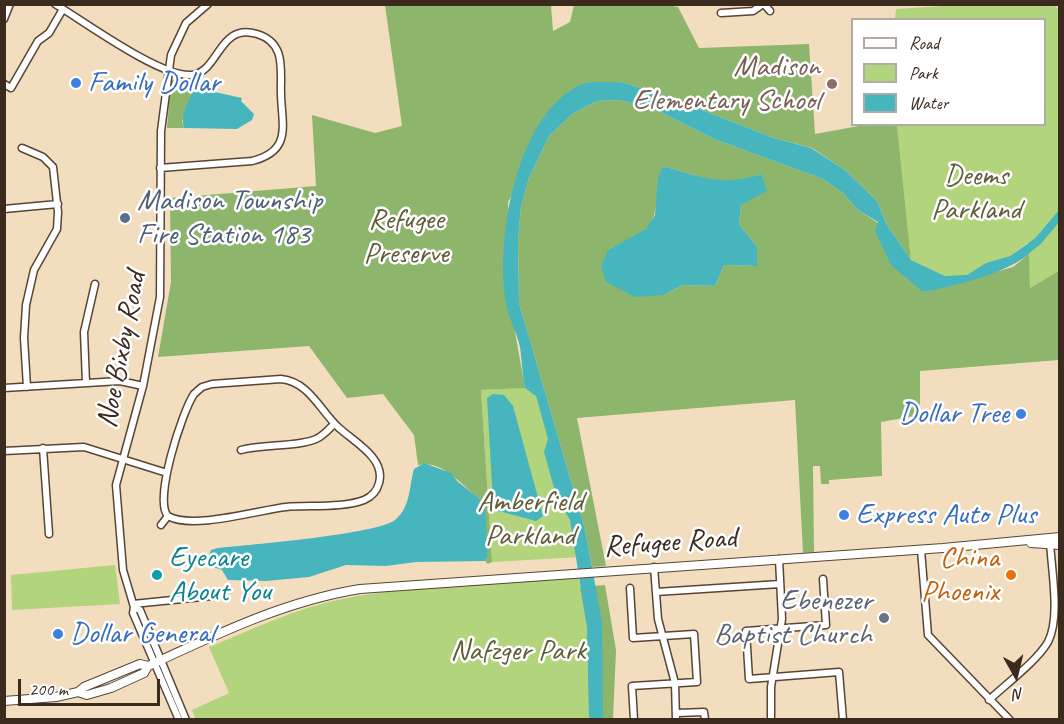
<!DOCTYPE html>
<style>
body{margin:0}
#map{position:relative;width:1064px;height:724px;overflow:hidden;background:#f3ddbf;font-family:Caveat,sans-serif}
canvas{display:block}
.frame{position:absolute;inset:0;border:6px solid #3b2a1e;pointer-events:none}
.legend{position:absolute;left:851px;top:18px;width:195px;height:108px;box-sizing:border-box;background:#fff;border:2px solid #b1aaa5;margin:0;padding:8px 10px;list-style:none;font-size:18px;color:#3b2a1e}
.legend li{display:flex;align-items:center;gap:12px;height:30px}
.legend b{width:30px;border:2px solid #b1aaa5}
.north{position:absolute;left:986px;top:646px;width:60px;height:60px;-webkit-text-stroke:4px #fff;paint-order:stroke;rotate:172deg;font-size:16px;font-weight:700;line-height:24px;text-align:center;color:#3b2a1e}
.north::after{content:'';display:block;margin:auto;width:21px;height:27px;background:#3b2a1e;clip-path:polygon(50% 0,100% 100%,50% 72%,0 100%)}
.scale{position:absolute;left:18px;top:679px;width:142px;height:27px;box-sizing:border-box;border:3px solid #3b2a1e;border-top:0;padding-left:8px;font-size:18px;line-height:21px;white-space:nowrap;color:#3b2a1e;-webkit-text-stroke:4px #fff;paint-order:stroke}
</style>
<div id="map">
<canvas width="1064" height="724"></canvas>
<div class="frame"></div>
<ul class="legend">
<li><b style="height:8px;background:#fff"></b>Road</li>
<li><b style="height:16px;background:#b2d47c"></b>Park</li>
<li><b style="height:16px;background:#46b5be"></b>Water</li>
</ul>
<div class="north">N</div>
<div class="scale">200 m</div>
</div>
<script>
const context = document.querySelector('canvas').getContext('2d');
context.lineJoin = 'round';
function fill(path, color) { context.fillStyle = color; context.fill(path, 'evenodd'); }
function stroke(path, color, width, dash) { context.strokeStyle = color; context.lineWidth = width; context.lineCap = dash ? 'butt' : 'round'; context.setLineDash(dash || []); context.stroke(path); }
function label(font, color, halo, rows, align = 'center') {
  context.font = font + ' Caveat,sans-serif'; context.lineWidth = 5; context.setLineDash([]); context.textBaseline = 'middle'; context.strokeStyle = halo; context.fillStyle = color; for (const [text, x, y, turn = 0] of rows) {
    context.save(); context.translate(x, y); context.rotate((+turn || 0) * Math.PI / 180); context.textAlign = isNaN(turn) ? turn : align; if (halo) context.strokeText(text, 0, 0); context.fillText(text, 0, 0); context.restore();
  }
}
fill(new Path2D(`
 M975 4 1054 5 1059 10 1060 271 1030 288 1028 243 1010 256 986 263 968 278 945 276 911 260 897 125 1044 124V20H895L896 9Z
 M535 387 581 557 492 562 481 390Z
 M115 565 120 604 12 610 11 575Z
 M579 578 587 627 589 719 196 720 192 710 229 693 209 647C253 629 296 608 342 599 419 584 501 583 579 578Z`), '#b2d47c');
fill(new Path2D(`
 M663 4 678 7 699 48 809 44 815 134 864 125H897L911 260 887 225 877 201 845 170 812 148 774 138 658 93 621 82 568 92 508 202 515 332 525 388 481 390 492 562 488 564 485 561 488 557 480 499C462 486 443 459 418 465L414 435 383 394 347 398 309 346 158 357 171 282 170 198 316 186 312 115 375 133 402 126 385 5H551L553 31 570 22 574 5Z
 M171 80H193L201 89 194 90 182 121 184 128H167Z
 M618 100 650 107 714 139 823 179 843 193 858 210 878 223 923 292 1013 267 1029 254 1030 288 1059 271V360L920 371V415L881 422 882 476 829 480V484H821L820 466H813L814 552 803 553 795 400 577 418 606 566 592 567 585 529 519 303 518 240 521 207 529 178 549 136 572 114 597 101ZM663 166 710 180 739 181 761 174 741 205 739 224 757 247V266L724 265 715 286 682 285 664 295 608 250C620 243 637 238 646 229 662 213 654 185 663 166Z
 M605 585 616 650 613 719H589L587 627 580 587Z`), '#8db66c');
fill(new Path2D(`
 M621 82 658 93 774 138 811 148 845 170 877 201 887 225 911 260 945 276 967 275 986 263 1010 256 1029 243V254C1004 274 956 286 923 292L891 265 875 231 878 222 858 210 843 193 823 179 714 139 650 107 618 100 597 101 572 114 549 136 529 178 521 207 518 240 519 303 585 529 602 622 603 719H589L587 627 570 520 556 495 544 452 548 439 536 396 525 388C522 374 522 360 520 347 517 332 508 318 506 303 495 240 516 115 580 85 591 80 609 83 621 82Z
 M201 89 242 98 241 101 254 114 252 120 237 129 184 128C180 115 188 102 194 90Z
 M663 166C702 177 721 187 761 174L767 191 741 205 739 224 757 247V266L724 265 715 286 682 285 664 295 635 297 606 282 601 267 608 250 646 229 655 215 658 177Z
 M493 394 504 395 513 406 543 516 536 521 495 510 493 502 487 398Z
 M424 463 451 473 458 482 480 499 485 508 488 557 485 561 416 562 386 566 346 565 309 577 266 581 228 580 222 570 210 566 209 555 211 550 218 548C247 545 379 534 395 520 411 507 409 486 414 469Z`), '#46b5be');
stroke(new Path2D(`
 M1020 255 1038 241 1060 215`), '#46b5be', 8);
const minor = new Path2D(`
 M55 4C85 22 161 78 192 75 219 72 219 22 257 34 287 43 280 71 281 95 282 126 292 151 252 161L160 168
 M764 4 770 11
 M721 13 753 11 763 4
 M4 19 10 4
 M4 84 11 88 38 41 49 33 63 9
 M22 148 43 157 53 167 58 212 57 229 34 270 26 305 24 338 27 387
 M4 209 58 204
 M281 379C309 382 319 409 338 427 354 442 386 458 379 483 377 491 371 497 364 500 344 508 308 505 286 507 259 510 192 530 168 516 153 501 182 412 194 394L202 387 212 384Z
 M86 383 84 332 95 284
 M4 388 120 381 143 386
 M43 448 49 534
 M241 450C263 444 298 447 316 439 323 436 329 429 334 424
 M4 451 84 447 167 473
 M161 525 168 516
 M921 550 928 635 1010 720
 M654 567 658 619 675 683 676 720
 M823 579 826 625 746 631 749 679 839 672 843 720
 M630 588 633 638 694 634 697 682 632 686 634 720
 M656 592 780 584
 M133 604 222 595
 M134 607 140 610 186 720
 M989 700C1006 684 1037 661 1048 642 1061 617 1051 568 1050 541
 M677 713 704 712 705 720
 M179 720 133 613 134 607 123 570 116 485 143 386 160 297 161 131 171 55 186 23 208 4
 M771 720V687L782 619 779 559`);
const major = new Path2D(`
 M1031 543 1060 545
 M78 692 84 687 140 664 148 666
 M4 701 56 697 78 692 87 695 111 688 144 673 148 666C217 634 285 601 360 589L943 548 1060 537`);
stroke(minor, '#574536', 9);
stroke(major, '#574536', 10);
stroke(minor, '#fff', 6);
stroke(major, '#fff', 8);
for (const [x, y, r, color] of [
 [76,83,6,"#3f7fe0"],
 [832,84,6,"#8d6e63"],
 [125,218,6,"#5c6f8a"],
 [1021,414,6,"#3f7fe0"],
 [844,515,6,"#3f7fe0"],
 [157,575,6,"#0f9aa8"],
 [1011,575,6,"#e8710a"],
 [884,618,6,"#6b7280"],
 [58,634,6,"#3f7fe0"]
]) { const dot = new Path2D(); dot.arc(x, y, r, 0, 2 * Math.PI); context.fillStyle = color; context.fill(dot); stroke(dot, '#fff', 2); }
label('30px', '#785e54', '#fff', [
 ["Madison",820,67],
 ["Elementary School",820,101]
], 'right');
label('30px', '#366cbe', '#fff', [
 ["Family Dollar",88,83],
 ["Dollar Tree",1009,414,"right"],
 ["Express Auto Plus",856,515],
 ["Dollar General",70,634]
], 'left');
label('30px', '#5f5d3a', '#fff', [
 ["Deems",976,176],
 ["Parkland",976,210],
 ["Refugee",406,220],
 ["Preserve",406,254],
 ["Amberfield",530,502],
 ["Parkland",530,536],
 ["Nafzger Park",518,651]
]);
label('30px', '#4e5e75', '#fff', [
 ["Madison Township",137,201],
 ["Fire Station 183",137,235]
], 'left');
label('30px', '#3b2a1e', '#fff', [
 ["Noe Bixby Road",122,350,-79],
 ["Refugee Road",670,543,-4]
]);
label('30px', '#0d838f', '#fff', [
 ["Eyecare",169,558],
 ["About You",169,592]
], 'left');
label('30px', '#c56008', '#fff', [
 ["China",999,558],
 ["Phoenix",999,592]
], 'right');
label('30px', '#5b616d', '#fff', [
 ["Ebenezer",872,601],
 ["Baptist Church",872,635]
], 'right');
</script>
